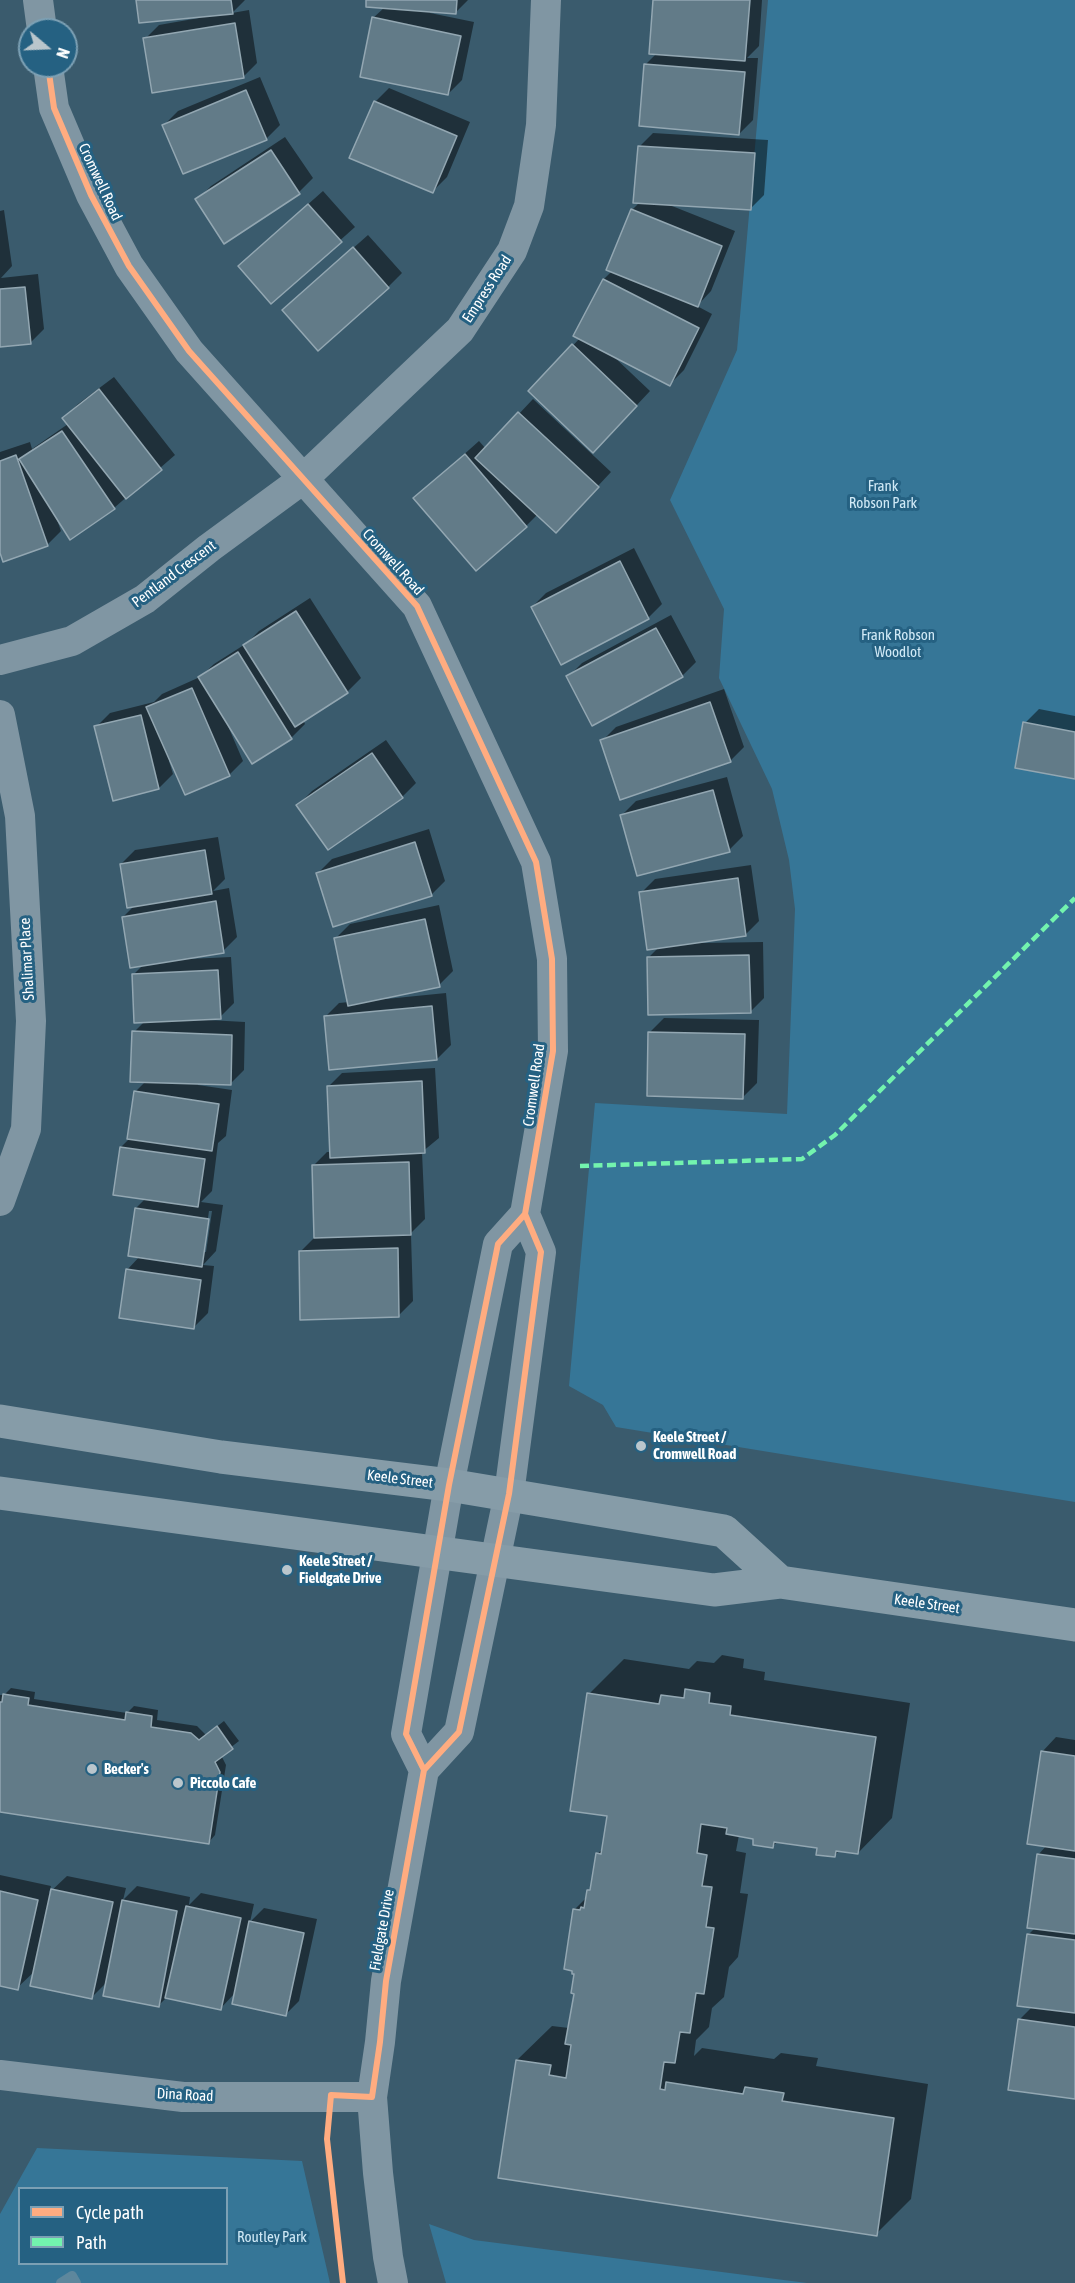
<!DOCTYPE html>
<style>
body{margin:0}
#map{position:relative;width:1075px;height:2283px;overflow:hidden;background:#3a5b6d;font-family:"Asap Condensed",sans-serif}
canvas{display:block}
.legend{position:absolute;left:18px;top:2187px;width:210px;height:78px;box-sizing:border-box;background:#256182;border:2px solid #7ca0b4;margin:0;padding:8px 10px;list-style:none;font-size:18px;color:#fff}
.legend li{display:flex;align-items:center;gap:12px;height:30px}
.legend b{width:30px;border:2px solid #7ca0b4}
.north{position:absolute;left:18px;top:18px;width:60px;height:60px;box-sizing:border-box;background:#256182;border:2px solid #7ca0b4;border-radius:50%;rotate:109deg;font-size:16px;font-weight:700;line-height:24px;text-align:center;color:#fff}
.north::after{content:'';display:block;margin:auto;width:21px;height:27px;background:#bac6cc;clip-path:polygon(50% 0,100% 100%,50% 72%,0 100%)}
</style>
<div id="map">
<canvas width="1075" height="2283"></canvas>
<ul class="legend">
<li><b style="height:8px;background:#ffac80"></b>Cycle path</li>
<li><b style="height:8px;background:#73f3ae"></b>Path</li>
</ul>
<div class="north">N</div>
</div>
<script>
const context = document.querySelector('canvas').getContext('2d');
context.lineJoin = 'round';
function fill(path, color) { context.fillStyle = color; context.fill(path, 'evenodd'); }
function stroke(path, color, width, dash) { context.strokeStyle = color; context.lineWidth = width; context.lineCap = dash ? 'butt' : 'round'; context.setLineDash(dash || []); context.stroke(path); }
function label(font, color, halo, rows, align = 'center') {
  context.font = font + ' "Asap Condensed",sans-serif'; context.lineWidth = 6; context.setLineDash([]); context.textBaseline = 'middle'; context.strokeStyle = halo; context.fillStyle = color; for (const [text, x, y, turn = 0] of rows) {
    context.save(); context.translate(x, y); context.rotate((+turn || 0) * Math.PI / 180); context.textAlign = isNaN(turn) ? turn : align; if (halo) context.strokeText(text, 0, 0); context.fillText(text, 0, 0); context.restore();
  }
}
fill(new Path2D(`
 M768 0H1075V1502L616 1427 603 1405 569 1386 595 1103 787 1114 795 909 789 860 772 789 719 678 724 609 670 500 737 350Z
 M37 2148 302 2161 330 2283H0V2214ZM20 2188H226V2264H20Z
 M429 2224 474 2240 807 2283H446Z`), '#367697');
fill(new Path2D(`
 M138 0H245L232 13 249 10 257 63 243 77 145 39 159 25 199 18V16Z
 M368 0H468L455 13 430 11V13L474 22 462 80 448 94 373 18 385 7Z
 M655 0H762L759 46 747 58H758L753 120 739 134 646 64 657 53Z
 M260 77 280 125 266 139 164 125 178 111Z
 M389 88 470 122 447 177 433 191 375 102Z
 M653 133 768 140 764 195 750 209 667 204 735 231 711 291 697 306 712 314 684 370 670 384 611 354 650 391 607 437 530 391 580 338 575 335 604 279 612 271 608 269 632 210 640 202 639 147Z
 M285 137 313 178 299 192 224 242 197 200 211 186Z
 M323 191 355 227 271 302 253 253Z
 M4 210 12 266 1 278 38 274 44 329 30 343 0 346V211Z
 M368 235 402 273 388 287 298 297Z
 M114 377 175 455 114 508 56 517 61 531 47 545 0 549V452L30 442 32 449 68 424 64 418 78 404Z
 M533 399 611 472 569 517 538 514 526 526 415 498 479 441 486 449Z
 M634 548 662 604 648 618 532 607 546 593Z
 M310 598 361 678 347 692 303 720 305 724 291 738 253 762 229 725 228 726 243 761 229 775 171 760 169 761 173 774 159 788 96 727 110 713 154 702 162 694 200 677 214 664 247 643 259 631Z
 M671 615 696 662 682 676 568 677 582 663Z
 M724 689 744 747 730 761 602 741 616 727Z
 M1039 709 1075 716V778L1025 723Z
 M386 740 416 783 402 797 298 805 312 791Z
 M727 777 743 836 729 850 622 815 636 801Z
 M429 829 445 881 431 895 318 873 332 859Z
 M218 837 225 879 213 891 229 888 237 937 223 951 188 957V959L231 957 234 1003 220 1017 208 1018V1020L245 1022 244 1070 230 1084 198 1083V1085L232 1090 226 1136 218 1143 212 1191 201 1202 223 1205 216 1251 203 1265 214 1266 208 1313 194 1327 127 1270 140 1256 136 1208 146 1198 121 1147 130 1138 135 1092 146 1081 134 1032 145 1021 133 975 144 964 123 917 135 905 121 864 135 850ZM209 1211H212L206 1252H203Z
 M751 865 759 921 745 935 701 941V943L763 942 764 998 750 1012 648 958 659 947 641 893 655 879Z
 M439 905 453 971 439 985 386 996V999L446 993 451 1045 437 1059 325 1017 339 1003 349 1002 336 938 350 924Z
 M664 1018 759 1020 757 1083 743 1097 650 1032Z
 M435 1068 439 1138 422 1152 425 1219 409 1235H411L413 1301 399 1315 300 1252 314 1238 313 1166 327 1152H331L328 1087 342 1073Z
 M722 1655 744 1659 743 1668 765 1672 764 1680 910 1703 892 1818 858 1853 840 1850 834 1856 818 1847 778 1841 773 1846 755 1837 739 1835 736 1851 746 1853 740 1893 748 1894 738 1957 729 1967 724 1997 712 2008 709 2027 696 2040 694 2056 702 2048 774 2059 781 2053 818 2058 816 2066 928 2084 911 2199 876 2234 517 2060 552 2026 569 2028 576 1993 574 1910 587 1897 588 1891 592 1886 597 1854 604 1848 609 1815 589 1694 624 1659 689 1669 697 1661 714 1663Z
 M11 1688 35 1692 34 1699 127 1713 134 1706 158 1710 157 1720 197 1726 206 1735 224 1721 239 1741 221 1755 226 1765 215 1835 209 1842 0 1811V1695H4Z
 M1056 1737 1075 1740V2098L1010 2088 1020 2019 1033 2006 1028 1935 1036 1927 1038 1855 1047 1845 1042 1752Z
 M0 1875 51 1886 49 1893 67 1876 126 1888 123 1900 137 1886 190 1897 189 1905 201 1893 254 1904 250 1922 264 1908 317 1919 299 2001 285 2015 235 1993 220 2009 167 1997 158 2006 107 1982 91 1998 35 1971 17 1988 0 1984Z`), '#0007');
stroke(new Path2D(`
 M61 2283 72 2276 76 2283`), '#5d879d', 10);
const building = new Path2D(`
 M136 0H231L233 14 139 23Z
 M366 0H457L456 14 366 7Z
 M653 0H750L745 61 649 54Z
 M372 17 461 36 448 95 360 77Z
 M235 23 244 78 152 93 143 38Z
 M644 64 745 72 739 135 639 126Z
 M246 90 267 140 183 174 162 125Z
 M374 101 457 136 433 193 349 158Z
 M638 146 755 153 751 210 633 203Z
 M271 150 300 194 224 244 195 199Z
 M308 204 342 242 271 304 238 266Z
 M631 209 722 246 698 307 606 270Z
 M353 247 389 288 318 351 282 310Z
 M603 279 699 328 670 386 573 336Z
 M25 287 31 344 0 347V289Z
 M572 344 637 406 593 453 528 391Z
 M99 389 162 470 126 499 62 418Z
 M518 412 599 487 556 533 475 458Z
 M62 431 115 509 70 540 19 459Z
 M465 454 527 527 476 571 413 498Z
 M16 455 48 546 3 562 0 553V461Z
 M620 561 649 619 561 665 531 607Z
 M296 611 348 693 295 727 243 645Z
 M656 628 683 677 592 726 566 676Z
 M238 652 292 739 252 764 198 677Z
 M192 688 230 776 185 795 146 707Z
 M710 702 731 762 620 800 600 740Z
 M141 715 159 789 113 801 94 726Z
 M1023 722 1075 732V779L1015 768Z
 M372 753 403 798 328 850 296 805Z
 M713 790 730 852 637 876 620 815Z
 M415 842 432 896 333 927 316 873Z
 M205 850 212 894 127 908 120 864Z
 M738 878 746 936 647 950 639 892Z
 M216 901 224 953 130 968 122 917Z
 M425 919 440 987 348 1006 334 938Z
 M749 955 751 1013 648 1015 647 957Z
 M218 970 221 1019 134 1023 132 974Z
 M432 1006 437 1060 329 1070 324 1016Z
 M132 1031 232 1035 231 1085 130 1082Z
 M648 1032 745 1034 743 1099 647 1096Z
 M422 1081 425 1153 330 1158 327 1086Z
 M134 1091 219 1104 212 1151 127 1139Z
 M120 1147 205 1159 198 1207 113 1195Z
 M409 1162 411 1235 314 1238 312 1165Z
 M135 1208 209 1219 202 1267 128 1256Z
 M398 1248 399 1317 300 1320 299 1251Z
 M126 1269 201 1280 194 1329 119 1318Z
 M685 1689 710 1693 709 1703 731 1706 730 1715 876 1737 858 1854 836 1851 835 1857 816 1855 817 1848 774 1842 773 1848 753 1845V1839L726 1834 727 1828 701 1824 697 1853 707 1855 702 1886 712 1887 706 1927 714 1928 704 1994 696 1993 690 2033 680 2032 675 2063 664 2062 660 2089 665 2090 666 2082 743 2094 745 2087 784 2093 782 2101 894 2118 877 2236 498 2178 516 2060 551 2065 549 2075 566 2078 571 2045 565 2044 574 1994 571 1993 574 1974H572V1971L564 1969 573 1909 580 1910 581 1907 584 1908 587 1890H590L596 1853 601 1854 607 1816 570 1811 587 1693 659 1704 661 1695 684 1698Z
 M3 1694 29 1698 28 1705 125 1720 126 1712 152 1716 151 1727 191 1733 199 1740 217 1726 233 1749 215 1762 220 1772 209 1844 0 1812V1702H2Z
 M1041 1751 1075 1756V1851L1027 1844Z
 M1037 1854 1075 1859V1934L1027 1928Z
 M51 1889 113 1902 92 1999 30 1986Z
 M0 1891 38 1900 18 1990 0 1986Z
 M122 1900 177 1911 159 2007 103 1996Z
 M186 1906 241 1918 221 2010 165 1998Z
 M249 1921 304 1933 286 2016 232 2004Z
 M1027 1934 1075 1940V2013L1017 2006Z
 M1018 2019 1075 2027V2099L1008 2090Z`);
fill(building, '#627b88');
stroke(building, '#93a7b2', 1.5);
stroke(new Path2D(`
 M38 0 42 30
 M48 66 54 108 91 195 129 266 189 351 417 606 536 862 552 959 553 1051 525 1214 541 1252 509 1494 459 1732 424 1770 386 1981 380 2042 372 2097 378 2173 388 2257 393 2283
 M0 660 72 641 145 599 209 548 303 479 460 330 512 251 529 206 541 125 546 0
 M0 715 20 816 31 1021 26 1129 0 1201
 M424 1770 406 1734 449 1485 498 1244 525 1214
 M0 2075 183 2097H372`), '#8096a3', 30);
stroke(new Path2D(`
 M0 1421 221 1457 449 1485 724 1531 780 1582
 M0 1493 714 1590 780 1582 1075 1625`), '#869ca8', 33);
stroke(new Path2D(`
 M580 1166 802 1159 835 1135 1075 898`), '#73f3ae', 4.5, [9, 4.5]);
stroke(new Path2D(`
 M48 66 54 108 91 195 129 266 189 351 417 606 536 862 552 959 553 1051 525 1214 541 1252 509 1494 459 1732 424 1770 386 1981 380 2042 372 2097 331 2095 327 2139 343 2283
 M424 1770 406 1734 449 1485 498 1244 525 1214`), '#ffac80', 6);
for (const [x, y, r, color] of [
 [641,1446,6,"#bac6cc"],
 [287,1570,6,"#bac6cc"],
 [92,1769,6,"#bac6cc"],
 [178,1783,6,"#bac6cc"]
]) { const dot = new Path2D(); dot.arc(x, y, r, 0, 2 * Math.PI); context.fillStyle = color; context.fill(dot); stroke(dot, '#256182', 2); }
label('15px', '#fff', '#256182', [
 ["Cromwell Road",100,182,65],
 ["Empress Road",487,289,-57],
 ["Cromwell Road",393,562,48],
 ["Pentland Crescent",174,574,-37],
 ["Shalimar Place",27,959,-93],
 ["Cromwell Road",534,1085,-82],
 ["Keele Street",400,1479,7],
 ["Keele Street",927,1604,8],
 ["Fieldgate Drive",382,1930,-80],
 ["Dina Road",185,2095,3]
]);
label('15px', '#d0e9f6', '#256182', [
 ["Frank",883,486],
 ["Robson Park",883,503],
 ["Frank Robson",898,635],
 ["Woodlot",898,652],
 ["Routley Park",272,2237]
]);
label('bold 15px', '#fff', '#256182', [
 ["Keele Street /",653,1437],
 ["Cromwell Road",653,1454],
 ["Keele Street /",299,1561],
 ["Fieldgate Drive",299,1578],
 ["Becker's",104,1769],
 ["Piccolo Cafe",190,1783]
], 'left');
</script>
